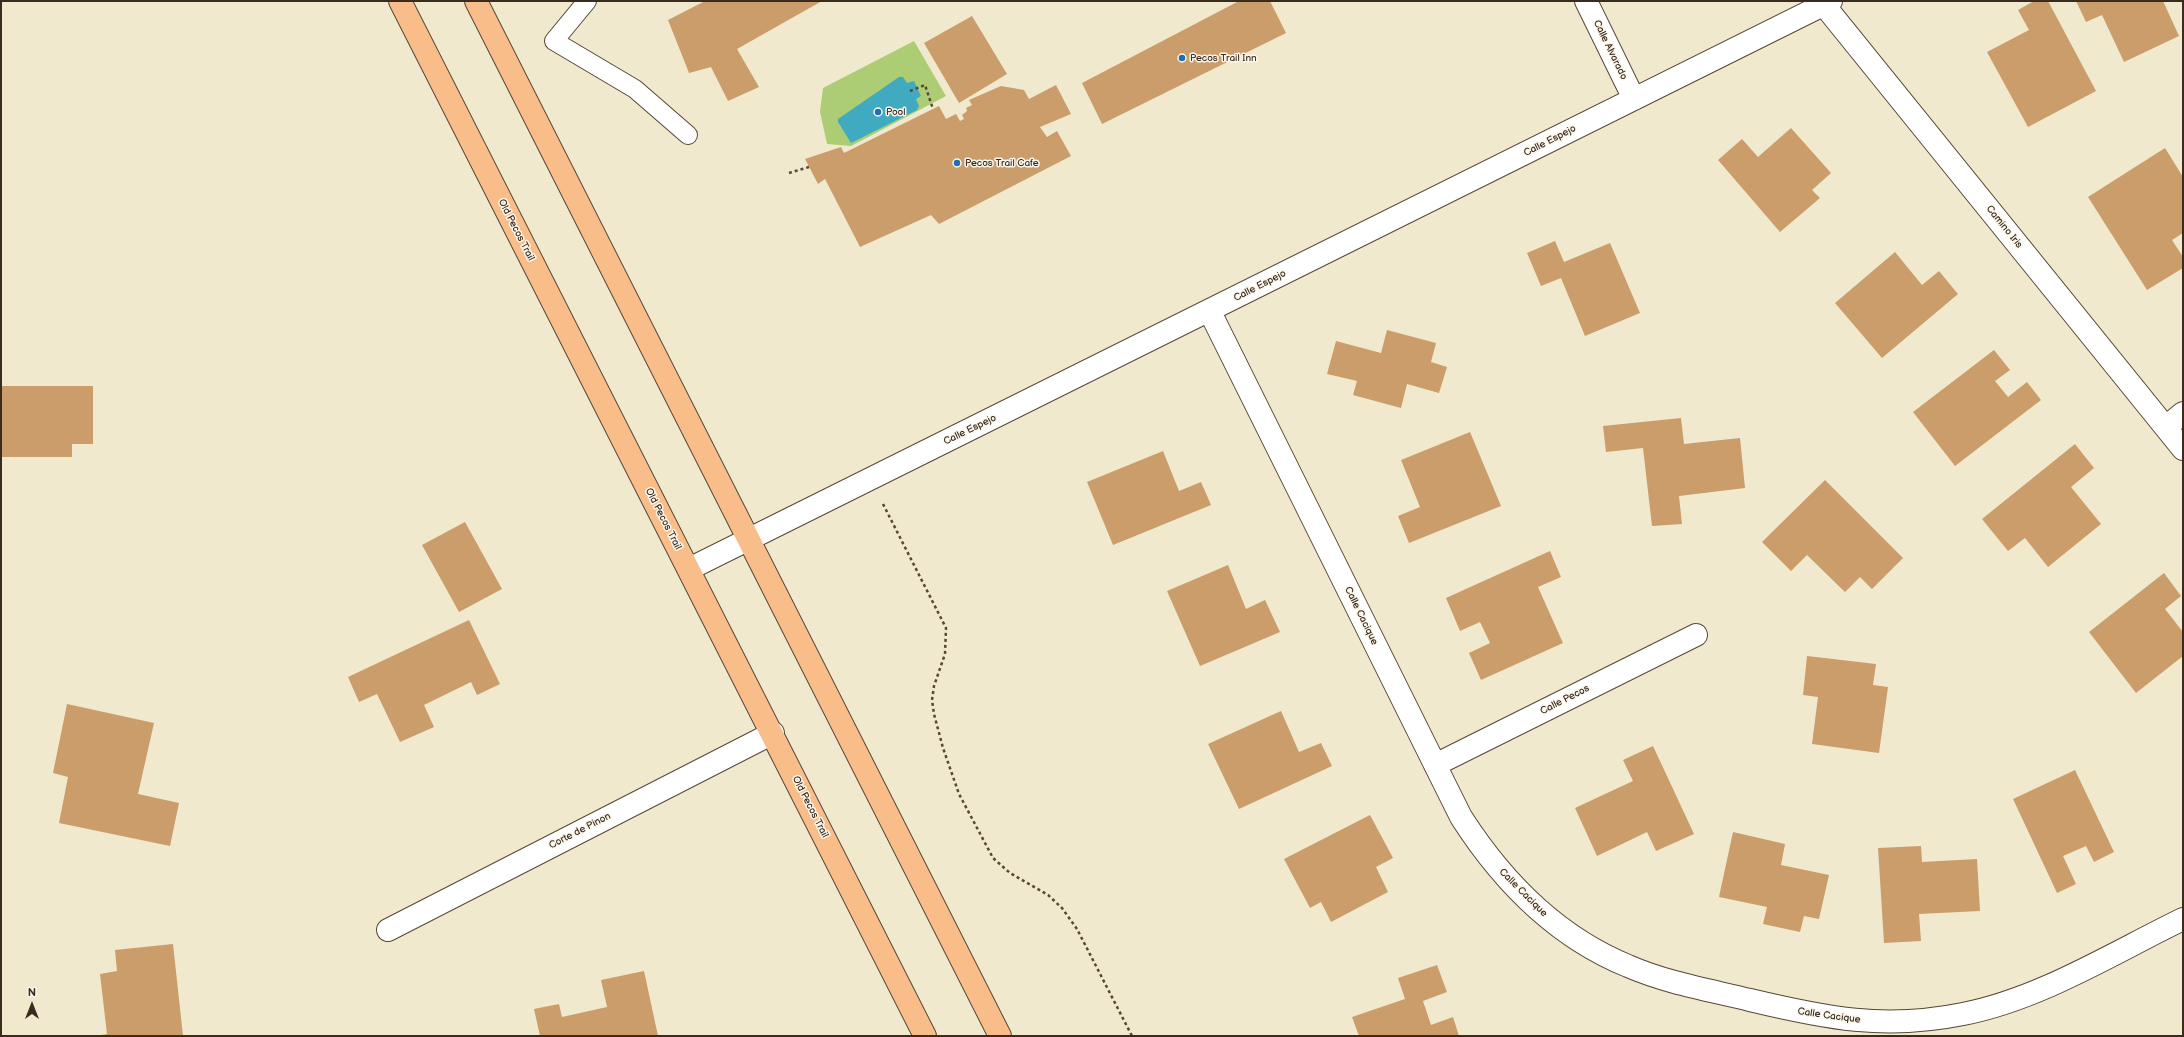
<!DOCTYPE html>
<style>
body{margin:0}
#map{position:relative;width:2184px;height:1037px;overflow:hidden;background:#f0e9ce;font-family:"Balsamiq Sans",sans-serif}
canvas{display:block}
.frame{position:absolute;inset:0;border:2px solid #3b2a1e;pointer-events:none}
.north{position:absolute;left:12px;top:985px;width:40px;height:40px;-webkit-text-stroke:3px #fbf7ec;paint-order:stroke;rotate:0deg;font-size:11px;font-weight:700;line-height:16px;text-align:center;color:#3b2a1e}
.north::after{content:'';display:block;margin:auto;width:14px;height:18px;background:#3b2a1e;clip-path:polygon(50% 0,100% 100%,50% 72%,0 100%)}
</style>
<div id="map">
<canvas width="2184" height="1037"></canvas>
<div class="frame"></div>
<div class="north">N</div>
</div>
<script>
const context = document.querySelector('canvas').getContext('2d');
context.lineJoin = 'round';
function fill(path, color) { context.fillStyle = color; context.fill(path, 'evenodd'); }
function stroke(path, color, width, dash) { context.strokeStyle = color; context.lineWidth = width; context.lineCap = dash ? 'butt' : 'round'; context.setLineDash(dash || []); context.stroke(path); }
function label(font, color, halo, rows, align = 'center') {
  context.font = font + ' "Balsamiq Sans",sans-serif'; context.lineWidth = 3; context.setLineDash([]); context.textBaseline = 'middle'; context.strokeStyle = halo; context.fillStyle = color; for (const [text, x, y, turn = 0] of rows) {
    context.save(); context.translate(x, y); context.rotate((+turn || 0) * Math.PI / 180); context.textAlign = isNaN(turn) ? turn : align; if (halo) context.strokeText(text, 0, 0); context.fillText(text, 0, 0); context.restore();
  }
}
fill(new Path2D(`
 M914 41 946 96 851 146 827 144 820 112 823 88Z`), '#adcd74');
fill(new Path2D(`
 M899 77H903L907 83 914 81 921 96 916 99 919 106 917 110 851 143 838 122V119Z`), '#40aac0');
fill(new Path2D(`
 M705 1H822L737 49 759 87 728 101 711 67 689 73 668 20Z
 M1239 1H1270L1286 33 1102 124 1082 83Z
 M2034 1H2048L2096 91 2028 127 1987 52 2029 30 2018 10Z
 M2076 1H2163L2179 36 2124 62 2102 15 2086 22Z
 M972 16 1007 74 959 103 924 43Z
 M1056 85 1071 114 1040 127 1047 137 1057 131 1071 156 939 224 931 215 860 247 825 179 818 184 805 159 841 147 844 153 939 106 946 119 956 114 960 121 964 119 962 115 967 111 966 108 972 105 969 100 1001 86 1024 90 1029 99Z
 M1791 128 1831 173 1812 190 1820 198 1780 232 1718 160 1742 139 1758 157Z
 M2165 148 2183 177V233L2172 240 2183 257V268L2147 290 2088 197Z
 M1555 241 1564 262 1610 243 1640 313 1585 336 1561 278 1541 286 1527 253Z
 M1895 252 1922 285 1939 271 1958 294 1882 358 1835 303Z
 M1387 330 1436 343 1431 362 1447 367 1439 393 1407 384 1401 408 1353 395 1357 381 1327 374 1336 341 1381 353Z
 M1994 350 2010 370 1995 381 2008 397 2027 382 2041 400 1955 466 1913 412Z
 M1 386H93V444H72V457H1Z
 M1681 418 1684 444 1740 438 1745 488 1679 496 1682 524 1652 526 1643 448 1606 452 1603 426Z
 M1470 432 1501 506 1409 543 1398 516 1420 507 1401 460Z
 M2075 444 2094 468 2071 487 2101 524 2048 567 2025 538 2008 551 1982 519Z
 M1163 451 1179 491 1201 482 1211 505 1113 545 1087 482Z
 M1825 480 1903 558 1872 589 1860 577 1845 592 1807 555 1791 571 1762 542Z
 M465 522 502 589 459 612 422 545Z
 M1550 551 1561 577 1538 587 1563 643 1481 680 1469 653 1490 643 1480 622 1460 631 1446 598Z
 M1228 565 1246 609 1265 600 1280 632 1200 666 1167 591Z
 M2164 573 2181 596 2165 609 2183 632V656L2136 693 2089 632Z
 M469 620 500 684 477 695 471 682 424 705 434 727 400 742 377 694 359 702 348 677Z
 M1807 656 1876 664 1873 685 1888 687 1879 753 1812 744 1818 697 1803 695Z
 M67 704 154 723 138 794 179 803 170 846 59 823 68 777 53 773Z
 M1281 711 1299 752 1321 743 1332 766 1239 809 1208 744Z
 M1653 746 1694 834 1656 851 1647 832 1597 856 1575 808 1633 781 1623 760Z
 M2075 770 2114 852 2094 862 2086 846 2063 856 2076 884 2057 893 2013 799Z
 M1370 815 1393 858 1376 867 1388 892 1331 922 1321 902 1310 908 1284 859Z
 M1733 832 1785 844 1781 865 1829 875 1819 919 1804 916 1800 932 1763 924 1767 907 1719 897Z
 M1921 846 1922 862 1977 859 1980 911 1919 914 1921 941 1884 943 1878 848Z
 M173 944 183 1036H95L107 1034 100 974 117 971 115 950Z
 M1437 965 1447 992 1423 1001 1431 1025 1453 1017 1459 1036H1359L1352 1017 1405 999 1398 978Z
 M644 971 658 1036H540L534 1009 559 1004 562 1017 607 1007 601 980Z`), '#ca9d6b');
const lane = new Path2D(`
 M587 1 554 41 635 89 688 135`);
const street = new Path2D(`
 M1586 1 1634 99
 M1824 5 2183 449
 M1210 312 1461 817C1502 881 1557 937 1628 966 1667 983 1709 990 1750 1000 1825 1018 1885 1030 1963 1014 2040 999 2113 953 2183 919
 M2166 427 2183 413
 M689 569 1831 1
 M1435 765 1696 635
 M388 930 773 733`);
const primary = new Path2D(`
 M400 1 925 1036
 M476 1 1000 1036`);
stroke(lane, '#564738', 20);
stroke(street, '#564738', 24);
stroke(primary, '#564738', 24);
stroke(new Path2D(`
 M910 91 925 85 933 109
 M789 173 809 167
 M883 504 946 628 945 654 934 686 932 700 934 714 943 748 959 794 993 858 1010 873 1048 895 1062 908 1077 929 1132 1036`), '#564738', 2.5, [3, 3]);
stroke(lane, '#fff', 18);
stroke(street, '#fff', 22);
stroke(primary, '#f8bd89', 22);
for (const [x, y, r, color] of [
 [1182,58,4,"#1f6fb2"],
 [878,112,4,"#1f6fb2"],
 [957,163,4,"#1f6fb2"]
]) { const dot = new Path2D(); dot.arc(x, y, r, 0, 2 * Math.PI); context.fillStyle = color; context.fill(dot); stroke(dot, '#fbf7ec', 1.5); }
label('10px', '#3b2a1e', '#fbf7ec', [
 ["Calle Alvarado",1610,50,64],
 ["Calle Espejo",1550,141,-27],
 ["Camino Iris",2004,227,51],
 ["Old Pecos Trail",516,230,63],
 ["Calle Espejo",1260,286,-27],
 ["Calle Espejo",970,430,-26],
 ["Old Pecos Trail",663,519,63],
 ["Calle Cacique",1361,616,64],
 ["Calle Pecos",1565,700,-27],
 ["Old Pecos Trail",810,807,63],
 ["Corte de Pinon",580,831,-27],
 ["Calle Cacique",1523,893,45],
 ["Calle Cacique",1829,1016,8]
]);
label('10px', '#3b2a1e', '#fbf7ec', [
 ["Pecos Trail Inn",1190,58],
 ["Pool",886,112],
 ["Pecos Trail Cafe",965,163]
], 'left');
</script>
